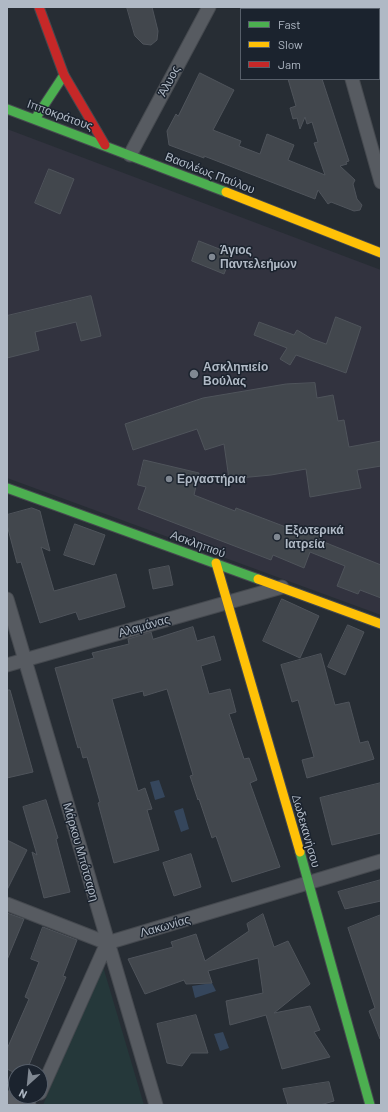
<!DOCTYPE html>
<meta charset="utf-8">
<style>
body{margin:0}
#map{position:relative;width:388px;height:1112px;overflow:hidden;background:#272d34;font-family:Barlow,sans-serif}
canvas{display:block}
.frame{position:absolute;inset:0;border:8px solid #b0b9c5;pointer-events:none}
.legend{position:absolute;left:240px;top:8px;width:140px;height:72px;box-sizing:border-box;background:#1b232e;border:1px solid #575f6a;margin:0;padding:5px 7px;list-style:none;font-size:12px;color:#b0b9c5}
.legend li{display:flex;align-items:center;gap:8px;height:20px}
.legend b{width:20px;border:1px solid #575f6a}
.north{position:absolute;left:8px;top:1064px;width:40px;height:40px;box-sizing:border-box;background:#1b232e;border:1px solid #575f6a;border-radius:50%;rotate:207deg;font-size:11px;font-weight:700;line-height:16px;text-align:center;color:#b0b9c5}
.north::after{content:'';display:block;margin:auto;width:14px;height:18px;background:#808892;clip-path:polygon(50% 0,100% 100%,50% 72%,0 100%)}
</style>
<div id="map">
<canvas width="388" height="1112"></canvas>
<div class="frame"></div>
<ul class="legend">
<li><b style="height:5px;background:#4caf50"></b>Fast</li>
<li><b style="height:5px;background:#ffc107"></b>Slow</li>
<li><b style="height:5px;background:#c62828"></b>Jam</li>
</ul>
<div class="north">N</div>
</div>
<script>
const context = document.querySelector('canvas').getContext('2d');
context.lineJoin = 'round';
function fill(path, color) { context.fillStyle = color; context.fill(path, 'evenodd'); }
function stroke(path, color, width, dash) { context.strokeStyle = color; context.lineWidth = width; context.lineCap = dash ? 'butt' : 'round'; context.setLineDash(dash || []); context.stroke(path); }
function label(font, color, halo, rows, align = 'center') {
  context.font = font + ' Barlow,sans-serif'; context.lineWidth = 3; context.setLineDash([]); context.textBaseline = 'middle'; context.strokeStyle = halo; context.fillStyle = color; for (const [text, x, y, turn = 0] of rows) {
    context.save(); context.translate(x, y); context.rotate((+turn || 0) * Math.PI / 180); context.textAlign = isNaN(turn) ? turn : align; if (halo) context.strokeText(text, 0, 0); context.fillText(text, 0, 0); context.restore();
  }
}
fill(new Path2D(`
 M7 129 381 270V615L7 478Z`), '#32333f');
fill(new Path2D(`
 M102 963 144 1105H43Z`), '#25383a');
fill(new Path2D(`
 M159 780 165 797 155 800 150 782Z
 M183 808 189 829 181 832 174 811Z
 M212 983 216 991 195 998 192 986Z
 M223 1032 229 1048 220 1051 214 1034Z`), '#35465c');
const building = new Path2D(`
 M127 7H152L158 31 157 40 151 45 143 44 135 36Z
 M200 73 234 90 213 130 241 141 239 146 260 154 267 134 294 145 288 160 325 175 314 143 318 142 312 122 307 124 305 117 300 129 297 118 293 119 290 108 296 106 288 79H322L349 161 346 162 347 164 340 166 355 180 353 184 357 199 362 205 360 210 354 211 331 202 328 204 318 190 315 199 204 156V158L169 145 167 131 176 114 178 116Z
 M49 169 74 179 60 214 35 203Z
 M199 241 232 254 224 274 192 261Z
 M91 296 101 336 81 341 76 322 35 332 39 350 7 358V316Z
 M336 317 361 327 346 373 296 355 290 365 280 359 287 348 254 335 259 322 294 335 297 330 312 339 326 344Z
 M315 383 317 398 333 395 338 421 344 420 349 447 381 441V466L357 470 361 488 310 497 306 469 271 475 229 479 224 444 205 450 197 429 133 450 125 424 203 398 286 384Z
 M144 460 199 473 194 495 235 511 236 508 291 529 293 524 321 535 319 540 381 565V598L360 590 358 594 337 586 345 566 310 552 304 568 273 555 271 560 138 509 146 487 138 485Z
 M32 508 40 511 50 551 41 547 54 591 116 574 125 607 79 620 76 612 40 623 21 562 17 563 7 525V515Z
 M75 524 105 535 94 565 64 555Z
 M169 566 173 585 153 589 149 570Z
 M282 599 319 616 300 658 263 641Z
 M348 625 364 632 345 675 328 667Z
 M193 627 197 641 214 636 221 660 201 666 209 694 230 689 236 712 229 714 244 759 249 758 257 780 250 783 280 867 232 882 216 836 212 838 199 799 198 800 190 776 193 775 167 689 144 696 143 691 112 699 138 791 145 788 152 809 147 810 159 850 114 863 98 803 100 802 87 757 83 758 80 747 78 748 55 668 94 658 92 653 129 644 128 639 151 632 153 639Z
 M321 654 335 705 349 702 360 743 368 741 374 759 307 778 302 760 314 757 298 700 292 702 281 665Z
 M7 690H10L33 772 7 778Z
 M381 783V833L332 845 320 798Z
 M46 800 58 838 56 839 70 892 44 898 32 852 37 855 23 807Z
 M7 840 27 850 7 890Z
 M191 854 201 887 174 896 163 863Z
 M381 880V901L345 909 338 892Z
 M7 913 24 919 7 960Z
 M263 914 274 947 288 941 310 984 274 1013 310 1006 320 1030 314 1032 330 1057 282 1069 266 1015 230 1025 226 1001 263 993 258 958 208 971 212 983 186 984 184 980 145 994 128 959 173 947 171 942 196 934 205 961 249 931 247 924Z
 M381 915V1039H380L369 1011 375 1008 348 928Z
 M43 927 77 940 63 976 66 977 26 1072H13L7 1069V1049L29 999 25 997 39 962 31 959Z
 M196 1015 208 1053H191L182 1066 167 1063 157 1024Z
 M329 1082 334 1101 320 1105H288L283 1089Z`);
fill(building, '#42474d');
stroke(building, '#4f545b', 1);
const street = new Path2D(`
 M332 7V9
 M379 35H381
 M352 79 381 182
 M130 155 209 7
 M7 599 156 1105
 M7 665 282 587
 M7 904 107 943
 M40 1093 107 943 381 861
 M7 1097 29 1105`);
const fast = new Path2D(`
 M7 109 226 192
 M35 119 64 75
 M7 488 258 579
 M300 852 370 1105`);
const slow = new Path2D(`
 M226 192 381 253
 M216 563 300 852
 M258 579 381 624`);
const jam = new Path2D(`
 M39 7 64 75 105 145`);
stroke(street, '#45494f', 15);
stroke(fast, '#45494f', 11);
stroke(slow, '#45494f', 11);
stroke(jam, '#45494f', 11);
stroke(street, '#575b61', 13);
stroke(fast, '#4caf50', 9);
stroke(slow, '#ffc107', 9);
stroke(jam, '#c62828', 9);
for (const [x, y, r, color] of [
 [212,257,4,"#808892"],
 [194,374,5,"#808892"],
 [169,479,4,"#808892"],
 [277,537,4,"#808892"]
]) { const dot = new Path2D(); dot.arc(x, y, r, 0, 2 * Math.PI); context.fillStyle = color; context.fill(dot); stroke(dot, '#1b232e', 1.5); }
label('12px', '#b0b9c5', '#1b232e', [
 ["Άλυος",169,81,-62],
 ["Ιπποκράτους",60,115,20],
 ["Βασιλέως Παύλου",210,173,21],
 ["Ασκληπιού",198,544,20],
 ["Αλαμάνας",144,626,-16],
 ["Δωδεκανήσου",306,831,74],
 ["Μάρκου Μπότσαρη",81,852,74],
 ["Λακωνίας",165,926,-16]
]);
label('bold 12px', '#b0b9c5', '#1b232e', [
 ["Άγιος",220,250],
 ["Παντελεήμων",220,264],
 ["Ασκληπιείο",203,367],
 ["Βούλας",203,381],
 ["Εργαστήρια",177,479],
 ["Εξωτερικά",285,530],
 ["Ιατρεία",285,544]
], 'left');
</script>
